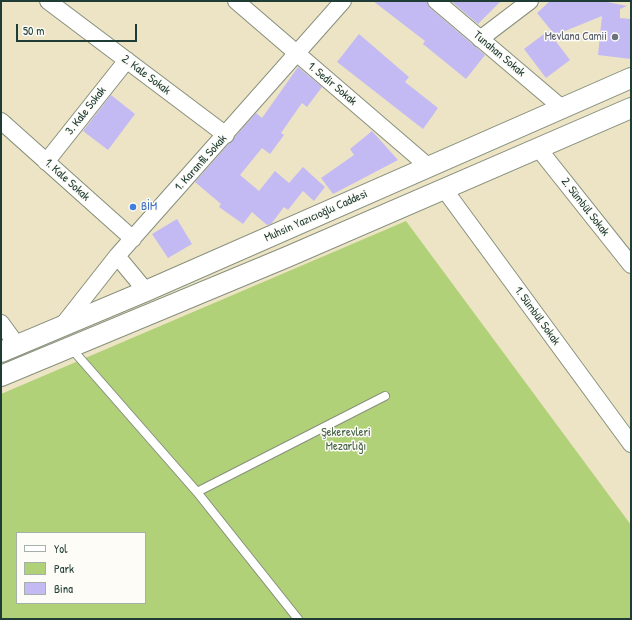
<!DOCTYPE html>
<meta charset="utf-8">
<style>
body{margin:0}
#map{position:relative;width:632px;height:620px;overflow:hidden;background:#ede4c5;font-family:"Patrick Hand",sans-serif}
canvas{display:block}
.frame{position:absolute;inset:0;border:2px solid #1f3d34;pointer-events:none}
.legend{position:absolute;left:16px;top:532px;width:130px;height:72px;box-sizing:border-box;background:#fdfcf7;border:1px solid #a4b0a9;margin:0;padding:5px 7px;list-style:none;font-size:12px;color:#1f3d34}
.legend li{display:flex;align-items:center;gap:8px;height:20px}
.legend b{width:20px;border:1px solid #a4b0a9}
.scale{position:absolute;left:16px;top:24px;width:121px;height:18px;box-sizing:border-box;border:2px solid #1f3d34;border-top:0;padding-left:5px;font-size:12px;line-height:14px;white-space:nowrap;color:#1f3d34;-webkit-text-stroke:3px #fdfcf7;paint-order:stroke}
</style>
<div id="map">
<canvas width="632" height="620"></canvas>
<div class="frame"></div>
<ul class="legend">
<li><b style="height:5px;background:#fff"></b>Yol</li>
<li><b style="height:11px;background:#b1d179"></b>Park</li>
<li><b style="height:11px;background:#c3baf4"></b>Bina</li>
</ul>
<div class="scale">50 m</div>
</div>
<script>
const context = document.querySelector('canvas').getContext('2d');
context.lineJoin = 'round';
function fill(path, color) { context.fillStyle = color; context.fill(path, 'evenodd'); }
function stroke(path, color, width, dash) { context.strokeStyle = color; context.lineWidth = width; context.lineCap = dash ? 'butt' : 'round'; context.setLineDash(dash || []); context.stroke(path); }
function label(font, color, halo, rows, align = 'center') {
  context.font = font + ' "Patrick Hand",sans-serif'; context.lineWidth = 3; context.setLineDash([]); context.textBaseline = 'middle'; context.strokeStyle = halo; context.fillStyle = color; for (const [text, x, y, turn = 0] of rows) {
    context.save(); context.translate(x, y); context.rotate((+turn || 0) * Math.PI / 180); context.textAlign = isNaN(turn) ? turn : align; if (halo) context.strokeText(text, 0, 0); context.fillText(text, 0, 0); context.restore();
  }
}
fill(new Path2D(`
 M406 221 631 525V619H1V394ZM17 533H145V603H17Z`), '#b1d179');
fill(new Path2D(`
 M373 1H427L430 8 485 55 466 79 423 44 425 41Z
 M451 1H501L478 24Z
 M550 1H603L627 6 620 9V18L631 19V59L598 55 602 16 555 35 537 13Z
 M548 31 570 60 546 78 524 49Z
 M359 34 409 77 405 82 438 108 423 129 337 62Z
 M298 67 322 87 307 107 302 103 281 133 284 135 270 154 262 148 240 175 259 191 275 171 289 183 303 167 325 187 314 201 303 191 288 210 284 207 271 224 267 225 252 212 243 224 219 207 221 204 195 182 256 113 262 118Z
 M111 95 135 114 108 150 83 131Z
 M372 131 398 160 333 194 321 178 354 155 350 149Z
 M177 219 192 244 168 258 152 234Z`), '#c3baf4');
const service = new Path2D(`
 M71 348 197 492 298 619
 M197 492 385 396`);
const minor = new Path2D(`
 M48 1 226 135
 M236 1 429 167
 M436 1 562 108
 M480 39 530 1
 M1 121 133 239
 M538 148 631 265
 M46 162 127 60
 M444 189 631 444
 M117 256 146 291
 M1 323 17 345
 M62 326 117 256 343 1`);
const tertiary = new Path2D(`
 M1 352 146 291 631 78
 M1 376 287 257 631 108`);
stroke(service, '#86907c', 10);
stroke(minor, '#86907c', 18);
stroke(tertiary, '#86907c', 22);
stroke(service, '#fff', 8);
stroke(minor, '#fff', 16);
stroke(tertiary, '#fff', 20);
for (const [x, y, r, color] of [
 [615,37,4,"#6b7280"],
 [133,207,4,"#3f7fe0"]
]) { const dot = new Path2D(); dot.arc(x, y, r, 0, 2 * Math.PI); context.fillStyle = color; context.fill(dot); stroke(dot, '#fdfcf7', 1.5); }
label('12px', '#5b616d', '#fdfcf7', [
 ["Mevlana Camii",607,37]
], 'right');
label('12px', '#1f3d34', '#fdfcf7', [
 ["Tunahan Sokak",499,54,40],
 ["2. Kale Sokak",146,75,37],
 ["1. Sedir Sokak",332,84,40],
 ["3. Kale Sokak",86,111,-52],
 ["1. Karanfil Sokak",201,163,-48],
 ["1. Kale Sokak",67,180,42],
 ["2. Sümbül Sokak",585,207,52],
 ["Muhsin Yazıcıoğlu Caddesi",316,216,-24],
 ["1. Sümbül Sokak",537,316,54]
]);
label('12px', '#366cbe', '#fdfcf7', [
 ["BİM",141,207]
], 'left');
label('12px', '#446245', '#fdfcf7', [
 ["Şekerevleri",346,433],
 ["Mezarlığı",346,447]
]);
</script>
